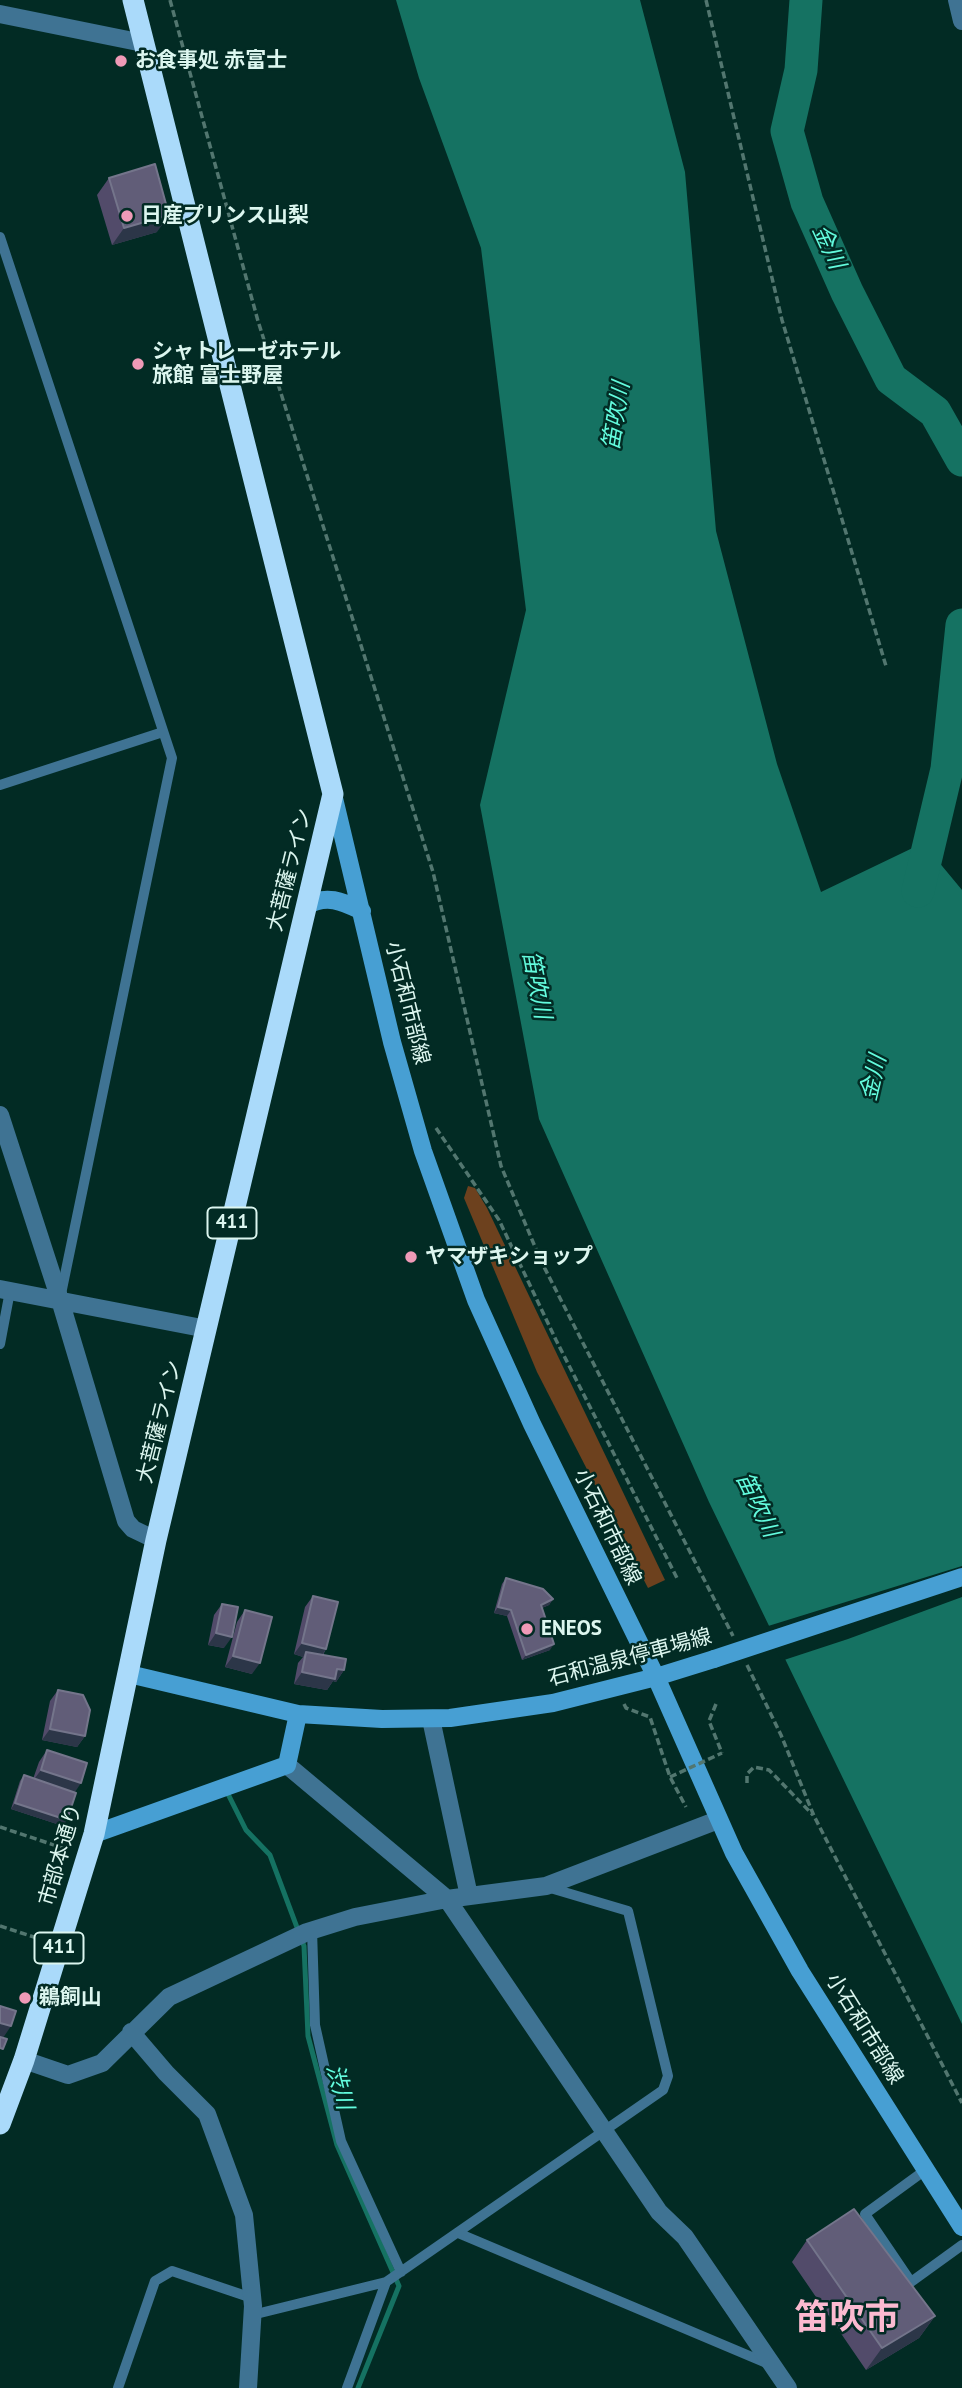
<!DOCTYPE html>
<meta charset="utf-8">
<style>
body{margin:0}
canvas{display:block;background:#022b24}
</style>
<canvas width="962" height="2388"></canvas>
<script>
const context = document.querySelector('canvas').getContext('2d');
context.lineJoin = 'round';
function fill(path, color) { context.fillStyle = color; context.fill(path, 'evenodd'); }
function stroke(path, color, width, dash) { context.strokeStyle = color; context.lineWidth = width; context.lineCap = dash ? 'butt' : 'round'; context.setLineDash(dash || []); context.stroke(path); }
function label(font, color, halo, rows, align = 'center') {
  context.font = font + ' "PT Sans","Noto Sans JP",sans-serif'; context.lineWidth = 5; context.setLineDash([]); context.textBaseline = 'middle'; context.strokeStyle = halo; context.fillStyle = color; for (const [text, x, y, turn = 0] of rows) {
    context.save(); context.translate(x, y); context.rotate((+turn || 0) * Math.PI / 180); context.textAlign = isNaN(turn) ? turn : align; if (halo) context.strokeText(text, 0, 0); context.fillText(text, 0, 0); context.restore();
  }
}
fill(new Path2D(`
 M468 1186 475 1188 487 1208 665 1580 648 1588 537 1372 464 1198Z`), '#6d411e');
fill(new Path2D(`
 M396 0H640L685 172 716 531 777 764 821 892 923 843 962 890V2024L709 1502 539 1119 480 805 526 610 481 248 419 78Z`), '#157262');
fill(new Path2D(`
 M962 1566V1597L848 1639 781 1661 765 1627Z`), '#022b24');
stroke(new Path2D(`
 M228 1794 246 1830 270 1855 304 1946 308 2036 337 2145 399 2286 358 2388`), '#157262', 5);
stroke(new Path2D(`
 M806 0 801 70 787 131 807 202 847 292 891 379 935 412 962 460
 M918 891 947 769 962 625`), '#157262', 33);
stroke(new Path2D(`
 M170 0 258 321 433 872 501 1166 541 1261 733 1636
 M706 0 782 320 886 666
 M436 1128 499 1220 556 1340 677 1578
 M747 1665 781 1735 814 1816 962 2103
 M624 1704 626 1708 650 1717 670 1777 686 1807
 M716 1704 709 1721 722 1753
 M747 1783V1774L754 1767 769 1770 813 1815
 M0 1827 66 1849
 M0 1926 40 1939`), '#52766f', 3.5, [7, 3.5]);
stroke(new Path2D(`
 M0 237 172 758 61 1294
 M0 785 163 732
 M0 1344 10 1291
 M312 1930 315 2025 341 2141 401 2272
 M924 2171 865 2214 911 2282 962 2245
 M458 2233 771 2365
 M252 2315 386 2282
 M118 2388 155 2281 172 2271 252 2298
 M347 2388 386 2282 663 2090 668 2076 628 1911 547 1887`), '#3f7393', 10);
stroke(new Path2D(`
 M957 0 962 21
 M0 14 143 43
 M0 1115 60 1300 126 1521 133 1529 156 1540
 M0 1289 207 1329
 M431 1719 469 1896
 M287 1765 447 1899 659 2212 685 2237 788 2388
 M131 2032 166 2073 207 2114 244 2215 253 2306 248 2388
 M24 2060 68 2075 102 2063 169 1997 307 1932 355 1917 447 1899 546 1886 718 1820`), '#3f7393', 18);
stroke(new Path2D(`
 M333 794 392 1042 423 1151 476 1300 532 1424 656 1677 734 1853 800 1971 962 2227
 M306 906C326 894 342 901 362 911
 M129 1674 298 1714 382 1719 450 1718 553 1703 656 1677 714 1659
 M94 1834 287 1765 298 1714`), '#479fd3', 18);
stroke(new Path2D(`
 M0 2124 24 2060 94 1834 156 1540 333 794 133 0`), '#aadafa', 21);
stroke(new Path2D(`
 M670 1777 722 1753`), '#52766f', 3.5, [7, 3.5]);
stroke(new Path2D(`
 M714 1659 962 1577`), '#479fd3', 18);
fill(new Path2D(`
 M109 178 157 232 112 245 97 195Z
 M506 1578 553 1599 549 1605 542 1608 550 1650 522 1660 507 1616 494 1613 502 1584Z
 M313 1596 326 1649 323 1655 344 1670 336 1682 333 1681 327 1690 294 1684 298 1663 303 1657 294 1654 305 1607Z
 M222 1604 224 1648 208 1645 214 1615Z
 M245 1610 252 1674 225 1667 237 1622Z
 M58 1690 85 1736 77 1747 42 1740 50 1701Z
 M47 1750 75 1792 63 1826 11 1809 20 1781 24 1775 33 1779 39 1762Z
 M807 2240 935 2316 919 2338 866 2370 792 2262Z`), '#524b6a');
fill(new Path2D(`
 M169 215 157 232 112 245 124 228Z
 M553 1599 549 1605 537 1610 541 1605Z
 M498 1607 511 1610 507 1616 494 1613Z
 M216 1633 232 1637 224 1648 208 1645Z
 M302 1643 326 1649 318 1661 306 1652 303 1657 294 1654Z
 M554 1644 550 1650 522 1660 526 1655Z
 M233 1656 260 1663 252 1674 225 1667Z
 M337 1669 344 1670 336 1682 333 1681 327 1690 294 1684 302 1672Z
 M50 1729 85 1736 77 1747 42 1740Z
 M41 1770 81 1783 73 1795 32 1782Z
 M15 1803 67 1820 63 1826 11 1809Z
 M0 2023 11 2026 3 2038 0 2037Z
 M935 2316 919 2338 866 2370 882 2348Z`), '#2c3648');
const building = new Path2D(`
 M155 164 169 215 124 228 109 178Z
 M506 1578 543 1589 553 1599 541 1605 554 1644 526 1655 511 1610 498 1607Z
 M313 1596 338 1602 326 1649 302 1643Z
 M222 1604 238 1607 232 1637 216 1633Z
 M245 1610 272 1617 260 1663 233 1656Z
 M306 1652 346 1659 344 1670 337 1669 335 1679 302 1672Z
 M58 1690 83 1695 90 1710 85 1736 50 1729Z
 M47 1750 87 1763 81 1783 41 1770Z
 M24 1775 76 1793 67 1820 15 1803Z
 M0 2006 16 2011 11 2026 0 2023Z
 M0 2037 7 2039 3 2049 0 2048Z
 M854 2209 935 2316 882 2348 807 2240Z`);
fill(building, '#615d78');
stroke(building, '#74758b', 2);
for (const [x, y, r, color] of [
 [121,61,7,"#ef9ab7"],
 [127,216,7,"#ef9ab7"],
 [138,364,7,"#ef9ab7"],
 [411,1257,7,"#ef9ab7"],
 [527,1629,7,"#ef9ab7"],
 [25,1998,7,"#ef9ab7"]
]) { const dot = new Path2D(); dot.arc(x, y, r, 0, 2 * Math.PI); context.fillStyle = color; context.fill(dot); stroke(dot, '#022b24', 2.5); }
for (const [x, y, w] of [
 [232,1223,49],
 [59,1948,49]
]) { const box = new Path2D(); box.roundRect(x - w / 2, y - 15.5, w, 31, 5); context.fillStyle = '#022b24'; context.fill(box); stroke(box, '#dcf6ef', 2); }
label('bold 19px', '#dcf6ef', null, [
 ["411",232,1223],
 ["411",59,1948]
]);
label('bold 21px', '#dcf6ef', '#022b24', [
 ["お食事処 赤富士",135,61],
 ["日産プリンス山梨",141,216],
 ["シャトレーゼホテル",152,352],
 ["旅館 富士野屋",152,376],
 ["ヤマザキショップ",425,1257],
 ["ENEOS",541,1629],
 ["鵜飼山",39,1998]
], 'left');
label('21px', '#dcf6ef', '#022b24', [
 ["大菩薩ライン",290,870,-76],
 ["小石和市部線",407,1003,76],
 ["大菩薩ライン",160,1422,-76],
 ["小石和市部線",607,1527,64],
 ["石和温泉停車場線",630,1658,-15],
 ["市部本通り",61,1855,-74],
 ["小石和市部線",864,2029,58]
]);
label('italic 23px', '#63fcde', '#022b24', [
 ["金川",828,247,65],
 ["笛吹川",617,416,-81],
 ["笛吹川",536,985,79],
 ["金川",874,1078,-77],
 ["笛吹川",757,1505,64],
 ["渋川",339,2087,75]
]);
label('bold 35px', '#fcbad0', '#022b24', [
 ["笛吹市",847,2319]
]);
</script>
